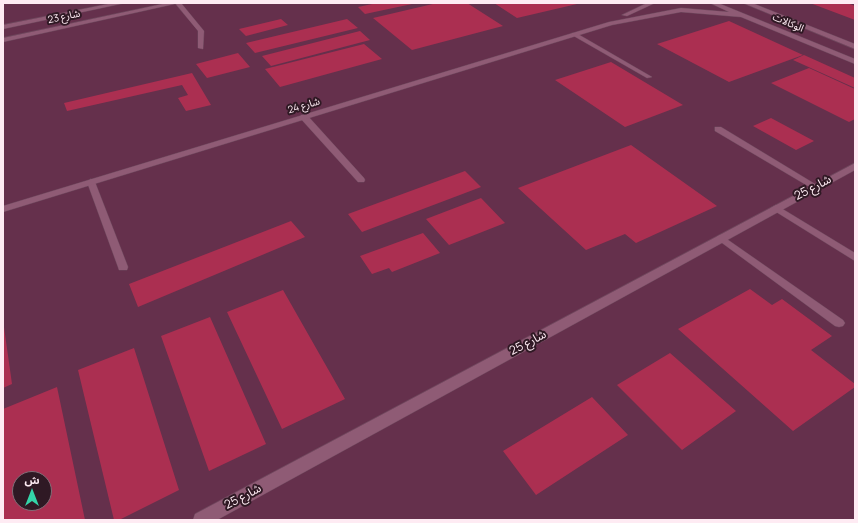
<!DOCTYPE html>
<meta charset="utf-8">
<style>
body{margin:0}
#map{position:relative;width:858px;height:523px;overflow:hidden;background:#572740;font-family:Manrope,"Noto Sans Arabic",sans-serif}
canvas{display:block}
.frame{position:absolute;inset:0;border:4px solid #feebf3;pointer-events:none}
.north{position:absolute;left:12px;top:471px;width:40px;height:40px;box-sizing:border-box;background:#2f1924;border:1px solid #826d77;border-radius:50%;rotate:0deg;font-size:11px;font-weight:700;line-height:16px;text-align:center;color:#feebf3}
.north::after{content:'';display:block;margin:auto;width:14px;height:18px;background:#34d4a8;clip-path:polygon(50% 0,100% 100%,50% 72%,0 100%)}
</style>
<div id="map">
<canvas width="858" height="523"></canvas>
<div class="frame"></div>
<div class="north">ش</div>
</div>
<script>
const context = document.querySelector('canvas').getContext('2d');
context.lineJoin = 'round';
function fill(path, color) { context.fillStyle = color; context.fill(path, 'evenodd'); }
function stroke(path, color, width, dash) { context.strokeStyle = color; context.lineWidth = width; context.lineCap = dash ? 'butt' : 'round'; context.setLineDash(dash || []); context.stroke(path); }
function label(font, color, halo, rows, align = 'center') {
  context.font = font + ' Manrope,"Noto Sans Arabic",sans-serif'; context.lineWidth = 4; context.setLineDash([]); context.textBaseline = 'middle'; context.strokeStyle = halo; context.fillStyle = color; for (const [text, x, y, turn = 0] of rows) {
    context.save(); context.translate(x, y); context.rotate((+turn || 0) * Math.PI / 180); context.textAlign = isNaN(turn) ? turn : align; if (halo) context.strokeText(text, 0, 0); context.fillText(text, 0, 0); context.restore();
  }
}
fill(new Path2D(`
 M3 3H855V520H3ZM20 479H44V503H20Z`), '#65304c');
fill(new Path2D(`
 M377 3H412V4L365 14 358 7Z
 M437 3H467L503 26 412 50 373 18Z
 M494 3H577V4L517 18Z
 M810 3H847L855 6V20Z
 M281 19 288 25 246 36 239 29Z
 M347 19 358 28 255 53 246 43Z
 M729 21 803 55 729 82 657 44Z
 M360 31 370 40 271 66 262 56Z
 M364 44 382 59 280 87 265 69Z
 M238 53 250 67 207 78 196 64Z
 M804 55 855 78V88L793 60Z
 M611 62 683 105 625 127 555 80Z
 M809 68 855 89V119L849 122 771 83Z
 M192 73 211 105 186 111 178 98 188 95 182 85 67 111 64 103Z
 M771 118 814 141 796 150 753 126Z
 M631 145 717 206 636 243 625 234 586 250 518 188Z
 M465 171 481 187 362 232 348 214Z
 M481 198 505 223 449 245 426 219Z
 M291 221 305 237 138 307 129 284Z
 M423 233 440 253 392 272 389 268 372 274 360 256Z
 M750 289 772 305 782 299 832 336 811 350 855 384V387L793 431 678 329Z
 M283 290 345 399 282 429 227 312Z
 M210 317 266 444 209 471 161 336Z
 M3 320 12 384 3 388Z
 M134 348 179 490 119 520H114L78 370Z
 M670 353 736 411 682 450 617 385Z
 M57 387 85 520H3V409ZM20 479H44V503H20Z
 M592 397 628 435 536 495 503 451Z`), '#ab2f51');
const service = new Path2D(`
 M175 3H181L204 31 203 49 198 48V31Z
 M572 33H576L652 77 647 78 572 35Z
 M301 115H307L364 178 365 180 364 182H358L301 119Z
 M715 127H721L820 187 816 190 813 189 715 131Z
 M91 179 95 182 128 267 127 270H119L118 267 87 182Z
 M776 205 855 253V261L773 210 771 208Z
 M721 235 843 320 845 323 843 326 839 327 835 326 718 240 716 238 718 236Z`);
const minor = new Path2D(`
 M113 3H125L3 29V25Z
 M167 3H179L3 42V38Z
 M647 3H655L627 16 622 15Z
 M710 3H718L855 59V64L741 17 681 12 612 25 3 212V206L609 22 681 8 729 12Z
 M743 3H752L855 44V49Z
 M855 163V170L217 520H193L195 514Z`);
stroke(service, '#6d475c', 1);
stroke(minor, '#6d475c', 1);
fill(service, '#8f5b75');
fill(minor, '#8f5b75');
label('10px', '#feebf3', '#2f1924', [
 ["شارع 23",64,17,-12],
 ["الوكالات",788,23,23],
 ["شارع 24",304,106,-17]
]);
label('12px', '#feebf3', '#2f1924', [
 ["شارع 25",813,188,-28],
 ["شارع 25",528,343,-28],
 ["شارع 25",243,497,-28]
]);
</script>
